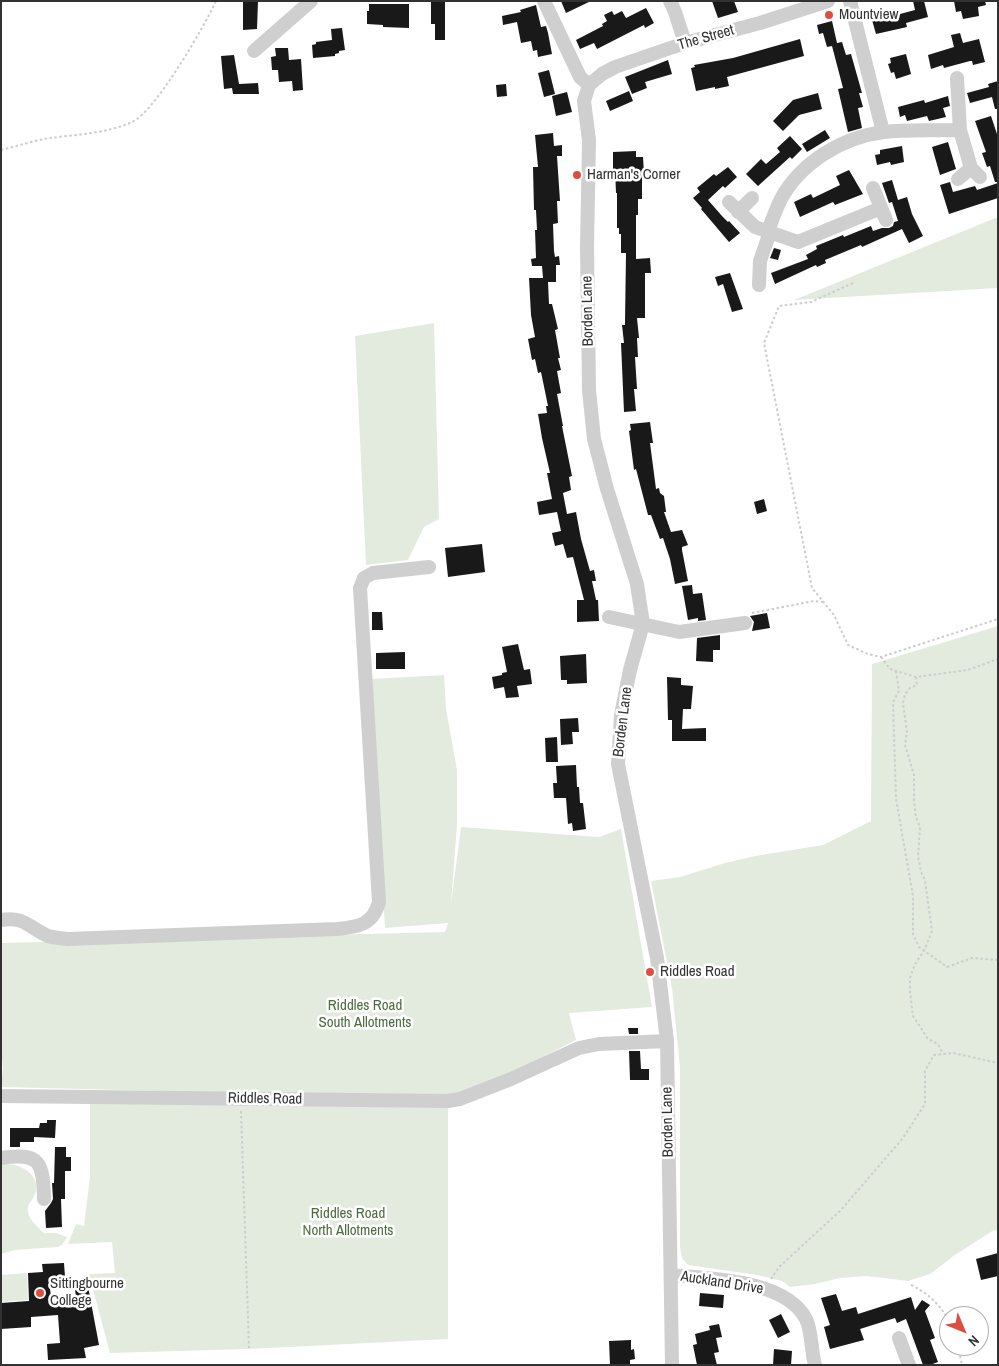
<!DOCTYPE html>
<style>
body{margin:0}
#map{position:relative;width:999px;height:1366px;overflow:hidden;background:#fff;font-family:"Archivo Narrow",sans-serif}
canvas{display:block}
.frame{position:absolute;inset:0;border:2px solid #323232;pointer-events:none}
.north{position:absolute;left:939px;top:1306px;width:50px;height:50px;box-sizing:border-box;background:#fff;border:1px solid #adadad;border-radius:50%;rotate:135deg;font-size:14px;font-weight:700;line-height:20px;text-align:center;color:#323232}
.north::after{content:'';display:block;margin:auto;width:18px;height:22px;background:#dc4e42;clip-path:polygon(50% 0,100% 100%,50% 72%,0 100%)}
</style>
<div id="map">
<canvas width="999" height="1366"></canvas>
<div class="frame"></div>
<div class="north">N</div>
</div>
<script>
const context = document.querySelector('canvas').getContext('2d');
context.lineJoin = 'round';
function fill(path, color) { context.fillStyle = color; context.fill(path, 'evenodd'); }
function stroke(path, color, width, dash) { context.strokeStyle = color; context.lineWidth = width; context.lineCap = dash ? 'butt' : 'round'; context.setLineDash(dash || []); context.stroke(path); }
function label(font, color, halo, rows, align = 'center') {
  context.font = font + ' "Archivo Narrow",sans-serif'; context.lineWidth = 5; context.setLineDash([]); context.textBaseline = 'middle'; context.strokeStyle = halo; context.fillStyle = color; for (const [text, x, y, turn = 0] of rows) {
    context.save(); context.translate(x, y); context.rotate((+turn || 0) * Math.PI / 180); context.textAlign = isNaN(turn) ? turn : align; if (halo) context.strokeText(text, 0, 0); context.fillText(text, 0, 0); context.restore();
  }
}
fill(new Path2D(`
 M998 217V288L794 300Z
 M434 323 439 519 424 527 408 560 366 565 355 336Z
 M998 626V1231L994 1230 955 1255 930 1274 908 1281 867 1276 840 1278 815 1284 790 1287 782 1281 757 1275 688 1265 682 1258 680 1247V1068L672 988 651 881 680 877 725 863 755 856 823 845 871 821 872 664Z
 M444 675 446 709 457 770V824L451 904 461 827 599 837 621 829 652 1007 569 1013 576 1040 502 1078 445 1098 1 1087 3 1068 1 1048V943L445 932 448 923 385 928 371 679Z
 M90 1102 448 1107V1339L249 1349 110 1353 89 1274 115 1273 112 1242 68 1244 76 1224 84 1226 90 1176Z
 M5 1164C21 1163 42 1176 35 1194 33 1201 26 1204 28 1212 30 1221 38 1227 44 1233H56L67 1237 62 1245 58 1247 15 1250 1 1254V1166Z
 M27 1273 28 1300 1 1302V1275Z`), '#e3ebdf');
fill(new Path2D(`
 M243 1H258L257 29 243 30Z
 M431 1H445V40H435V24H431Z
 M561 1H591L566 13Z
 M712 1H734L738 12 718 18Z
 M913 1H924L928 17 906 23 907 27 876 34 872 20 875 19 874 17 884 14 885 18 915 10Z
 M954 1H985L986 5 978 7 979 16 963 19 961 11 956 12Z
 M369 4H409V28L383 27V25L367 24V11H369Z
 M536 5 541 27 546 26 548 33 552 54 538 57 537 50 533 51 531 41 521 43 517 22 503 25 502 16 521 12 520 10Z
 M646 8 654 23 645 28 644 25 597 49 594 43 580 49 576 40 603 26 602 24 607 21 604 15 612 11 614 15 622 11 626 18Z
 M832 21 837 43 842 42 846 55 851 54 862 93H859L863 107 858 108 862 128 848 132 838 89 843 88 832 46 827 47 823 33 819 34 817 25Z
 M342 28 345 50 339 51V53L335 54V56L313 58 312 45 316 44V42L332 40 331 29Z
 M960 33 963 43 979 39 985 62 973 65 972 61H970L944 68 943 65 931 69 928 55 954 47 951 35Z
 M800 39 804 56 727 77 729 86 715 89V87L696 91 691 68 695 67 694 65 733 58Z
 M275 48H288L289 60 301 59 303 90 293 91 292 81 279 82 278 70H272L271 57 276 56Z
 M906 54 911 74 896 79 894 72 891 73 888 64 891 63 890 58Z
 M234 55 239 84 258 83 259 94H233L232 88 224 89 221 56Z
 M668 60 672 74 645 82 647 88 632 94 625 77Z
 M549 70 555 94 544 97 538 73Z
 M998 81V109H995L992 97 970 103 967 93 989 87 988 84Z
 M506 84 507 96 497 97 496 85Z
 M629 91 633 101 610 111 606 101Z
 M567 92 572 112 556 116 552 96Z
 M818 93 822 109 799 115 783 131 773 121 793 100Z
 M948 96 950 106 943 108 946 117 929 121 927 116 907 121 905 115 900 117 898 107 924 100 925 103Z
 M991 116 998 137V182H995L990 166 987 167 982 153 986 152 975 121Z
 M825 130 830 138 807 152 802 144Z
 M553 133 554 146 562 145V156H557L560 201H557L558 223 553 224 554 251 555 257 559 256 560 265H556V282H548L549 304H552L558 329 555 330 560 358H558L561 370 557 371 561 393 557 394 563 426H562L572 476 569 477 571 490 563 493 567 514 576 512 581 539 590 571 594 570 596 581H592L596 600H598L599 621 577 622V600H584L573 557 567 558 563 544 555 546 552 533 561 531 557 512 539 515 537 502 552 499 547 473H550L542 438 538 414 547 413 546 406H548L541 372 538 373 535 359 532 360 528 339 535 337 531 315 529 278H543L542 266H532L531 259 536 258 535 230H537L536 210H534L533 167H538L535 135Z
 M790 136 802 149 792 159 790 157 758 186 746 174 761 159 766 164 780 152 777 148Z
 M948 142 956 169 940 175 932 147Z
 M902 146 904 162 891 165 890 162 877 165 875 155 880 154V150Z
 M636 151V157H643L644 173H642V199H638V215H636V259L650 258 651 273H645V318H637L639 338H637L638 357H635L637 389H634L636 411 624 412 621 343H624L622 325H625V322L626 253H621V234H619V228H617V193H616L615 169H613V152Z
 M728 167 737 177 725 188 723 186 708 200 722 216 728 222 729 221 740 233 729 242 701 209 702 208 693 198 700 192 697 188 714 174 716 176Z
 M849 170 863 194 835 205 833 202 800 217 794 202 811 194 813 198 840 185 836 176Z
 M892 180 898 200 907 197 912 214 923 236 909 243 902 229 862 247 861 245 825 260 826 263 817 267 816 265 775 284 771 273 808 259 806 255 817 249 816 246 843 235 844 237 871 226 873 231 882 228H889L893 226 894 222 898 221 892 202 889 203 882 183Z
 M950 182 953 192 975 186 977 190 998 183V198L949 214 940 185Z
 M774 248 781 250 778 260 770 258Z
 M730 273 743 309 732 312 723 284 718 286 715 277Z
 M650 422 653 443H650L656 489 659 488 660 493 664 496 666 512H664L671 532 682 530 688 545 682 547V550L688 581 675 584 670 559 663 538 660 539 651 515H648L636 469 634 470 629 431 631 430 630 424Z
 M764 499 767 511 757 514 754 502Z
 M482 544 485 572 448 577 445 548Z
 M692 585 693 594 702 593 706 620 698 621V618L688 620 682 586Z
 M372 612H382L383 630H372Z
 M767 613 770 628 752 631 754 622 750 616Z
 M720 635V650H713V662L696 661 697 638Z
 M518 644 524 670 530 669 532 684 517 686 519 697 506 698 504 687 494 689 492 677 502 675V673L507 672 502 647Z
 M405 652V669H376V653Z
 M586 654 587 683 567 684V680H561L560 656Z
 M667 677 681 678V685L693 686 691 709H683L682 729 706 728V741H672V720H668Z
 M578 718 579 732H572L573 744 561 745 560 719Z
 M557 737 558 762H546L545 738Z
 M576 765 577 787H579L580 803H583L586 829 573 831 572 823 568 824 566 798H554L553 783H557L556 766Z
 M628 1028H638V1034H629Z
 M629 1051H640L641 1069H649V1080H630Z
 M47 1120H56L55 1138 34 1137V1142H20V1147H10V1128H39L40 1123H47Z
 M55 1147H66V1157H71V1171H65V1199H61L62 1227 46 1228 45 1211 51 1203 53 1199 52 1183H54Z
 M998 1253V1276L981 1280 976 1259Z
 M64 1263 65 1277 49 1278 51 1298 76 1297 74 1283 87 1281 99 1345 84 1348 86 1358 48 1360 47 1344 60 1343 58 1315 31 1317V1327L1 1329V1303L29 1301 28 1273 43 1272 42 1264Z
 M700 1293 724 1295 723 1308 699 1306Z
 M836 1294 842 1311 856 1307 858 1314 911 1297 915 1310 922 1300 930 1305 925 1311 935 1338 930 1340 938 1362 930 1365H923L906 1319 897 1323 895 1318 860 1329 864 1340 830 1349 824 1327 830 1325 821 1298Z
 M781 1314 790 1332 778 1338 769 1320Z
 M719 1324 722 1337 716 1338 719 1352 714 1353 717 1365H697L693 1345 697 1344 695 1334 710 1330 709 1326Z
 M631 1340V1350L634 1349 635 1359 630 1360V1365H610L609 1341Z
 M774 1349 792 1351 791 1365H773Z`), '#191919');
stroke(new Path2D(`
 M1 150C17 146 33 141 49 138 75 135 108 133 132 122 155 112 204 27 216 1
 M853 283 811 302 779 306 764 343 812 588 834 615 848 645 868 654 881 657 998 619
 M752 613 814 601 824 602
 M881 657 890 669 916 677 968 670 998 659
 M896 671 899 691 893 702 896 799 913 896V934L919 947 947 967 972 958 998 960
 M916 677 917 685 910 688 905 694 903 703 907 732 905 745 914 775V801L916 817 920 827 918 856 921 872 925 880 932 931 924 951 915 964 910 978V992L913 1016 928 1039 938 1044 943 1054
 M241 1111 249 1348
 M771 1279 779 1267 840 1211 903 1138 925 1104V1071L934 1055 953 1053 998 1063
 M911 1285C928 1293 940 1305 949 1321
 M958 1346 962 1365`), '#ccc', 2, [2.5, 2.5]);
stroke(new Path2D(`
 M544 1 580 77 589 85
 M670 1 675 12 685 43
 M850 1 883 132
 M254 51 311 1
 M957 78 960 130 971 168 980 177
 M589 85 584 101 589 140 587 247 589 390 594 439 607 489 637 584 643 624 630 670 621 715 618 764 657 958 667 1041 672 1365
 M589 85 602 74 615 67 685 43 760 23 828 1
 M958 179 971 168
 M873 188 886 220
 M729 202 755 227 798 242 881 208
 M738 212 752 198
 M768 231C772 220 776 209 781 199 801 162 843 137 884 132 909 129 935 131 960 130
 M759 285 760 261 770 232
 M609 617 679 632 745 623
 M1 920C25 916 29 928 48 936 54 938 62 938 68 939L337 929C358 927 373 925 379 902L360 588 364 578 373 573 429 567
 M1 1096 448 1101 460 1099 511 1079 579 1048 599 1044 667 1041
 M1 1158C41 1152 43 1163 44 1199
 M671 1275C710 1279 785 1279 806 1319 812 1331 811 1351 815 1365
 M899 1338 909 1365`), '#cfcfcf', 14);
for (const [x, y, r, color] of [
 [829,15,5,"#dc4e42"],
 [577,175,5,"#dc4e42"],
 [650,972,5,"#dc4e42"],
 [40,1293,5,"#dc4e42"]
]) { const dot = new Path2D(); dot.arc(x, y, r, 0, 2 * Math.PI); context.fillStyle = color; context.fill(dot); stroke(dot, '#fff', 2); }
label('15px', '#323232', '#fff', [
 ["Mountview",839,15],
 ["Harman's Corner",587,175],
 ["Riddles Road",660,972],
 ["Sittingbourne",50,1284],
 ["College",50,1301]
], 'left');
label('15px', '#323232', '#fff', [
 ["The Street",706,38,-16],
 ["Borden Lane",588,311,-91],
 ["Borden Lane",623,722,-83],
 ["Riddles Road",265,1099,1],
 ["Borden Lane",668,1122,-91],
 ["Auckland Drive",722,1283,9]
]);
label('15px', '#4f6c41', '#fff', [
 ["Riddles Road",365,1006],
 ["South Allotments",365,1023],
 ["Riddles Road",348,1214],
 ["North Allotments",348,1231]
]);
</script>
